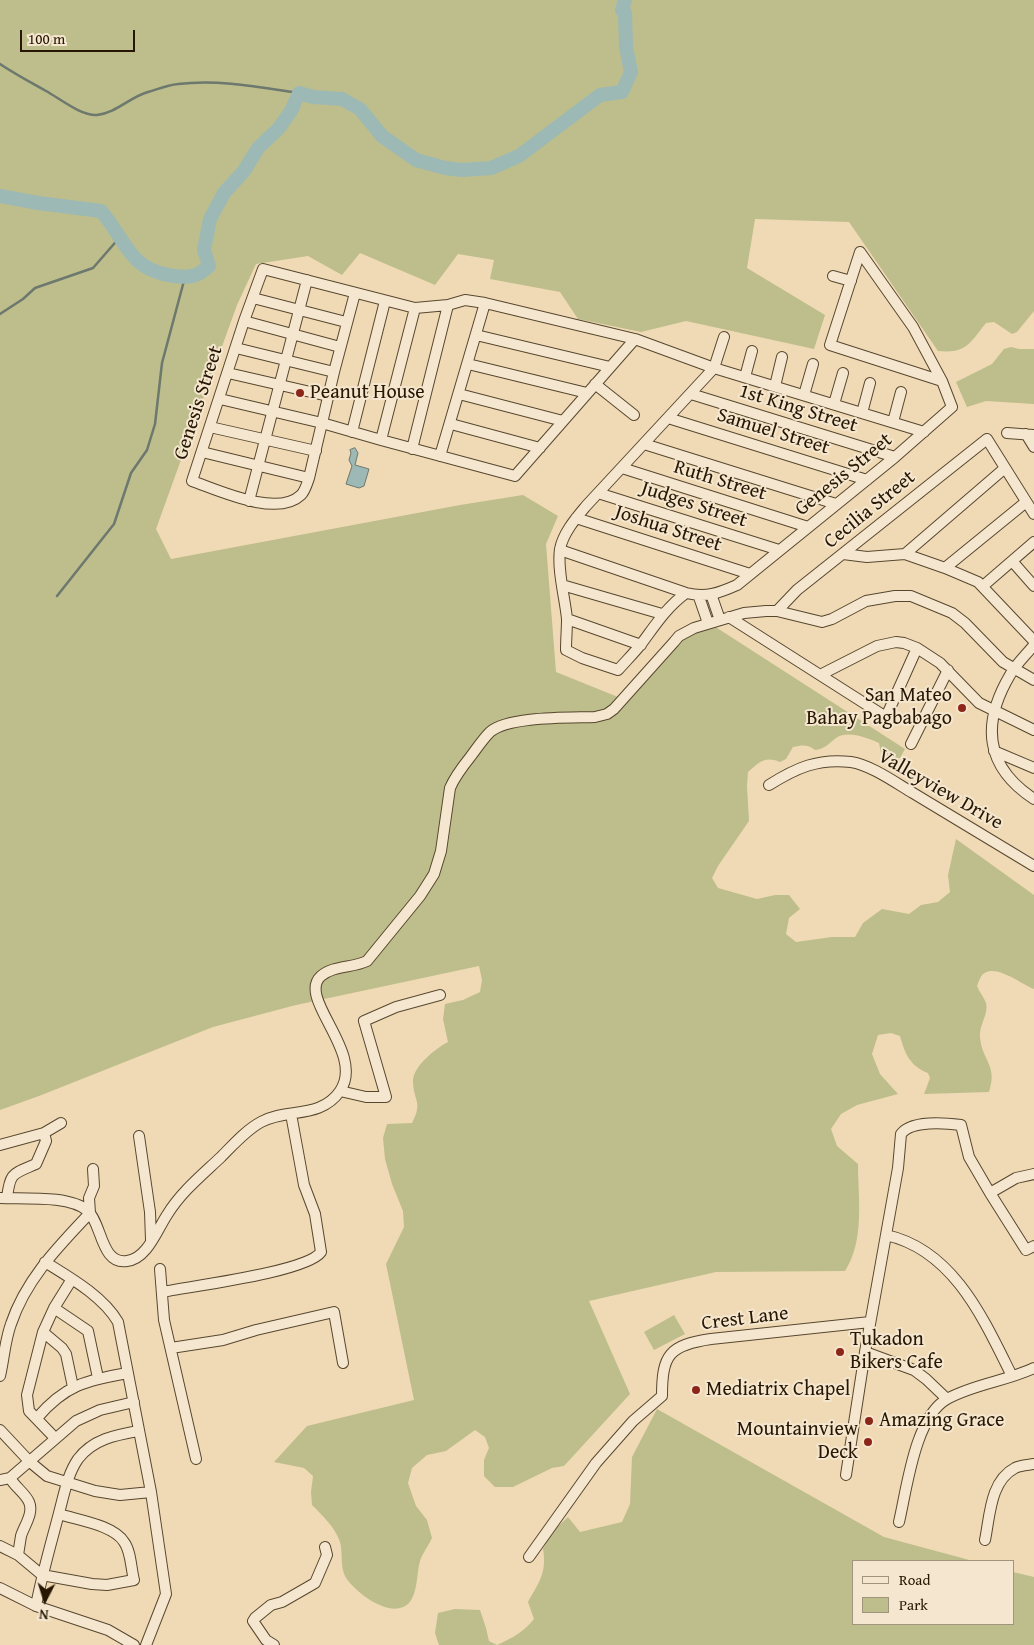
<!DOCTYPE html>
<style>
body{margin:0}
#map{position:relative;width:1034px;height:1645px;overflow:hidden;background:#f0dab5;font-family:"Gentium Book Plus",serif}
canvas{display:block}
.legend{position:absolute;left:852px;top:1560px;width:162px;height:65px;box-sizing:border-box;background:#f5e7cf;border:1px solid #a2937d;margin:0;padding:6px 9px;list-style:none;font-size:15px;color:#261602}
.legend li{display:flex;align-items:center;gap:10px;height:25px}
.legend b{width:25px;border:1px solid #a2937d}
.north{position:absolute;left:20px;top:1575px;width:50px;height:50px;-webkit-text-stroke:4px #f5e7cf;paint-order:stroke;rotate:185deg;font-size:14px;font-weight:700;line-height:20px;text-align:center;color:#261602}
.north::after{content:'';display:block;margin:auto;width:18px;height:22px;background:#261602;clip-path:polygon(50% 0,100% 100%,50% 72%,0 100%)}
.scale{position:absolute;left:20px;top:30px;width:115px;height:22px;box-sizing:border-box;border:2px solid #261602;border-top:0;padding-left:6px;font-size:15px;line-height:18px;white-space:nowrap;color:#261602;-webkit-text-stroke:4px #f5e7cf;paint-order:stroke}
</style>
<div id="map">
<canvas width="1034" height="1645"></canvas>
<ul class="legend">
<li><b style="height:6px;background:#f5e7cf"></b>Road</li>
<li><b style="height:14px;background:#bdbe8b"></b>Park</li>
</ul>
<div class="north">N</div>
<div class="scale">100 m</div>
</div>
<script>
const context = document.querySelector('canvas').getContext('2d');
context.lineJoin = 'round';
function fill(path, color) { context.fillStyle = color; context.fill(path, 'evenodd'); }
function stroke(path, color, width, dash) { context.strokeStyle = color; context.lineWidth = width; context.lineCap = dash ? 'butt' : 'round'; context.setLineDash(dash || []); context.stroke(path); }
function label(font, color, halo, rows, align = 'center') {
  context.font = font + ' "Gentium Book Plus",serif'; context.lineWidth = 4; context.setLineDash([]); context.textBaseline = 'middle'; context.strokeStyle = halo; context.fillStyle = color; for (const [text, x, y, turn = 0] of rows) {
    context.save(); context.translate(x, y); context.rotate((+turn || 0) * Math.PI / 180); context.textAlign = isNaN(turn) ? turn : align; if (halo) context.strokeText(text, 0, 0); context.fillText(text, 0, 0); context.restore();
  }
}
fill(new Path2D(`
 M0 0H1034V311L1017 332 1012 334 994 322 986 323C970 343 966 354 938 351L849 222 755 219 747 268 825 315 814 349 686 321 641 332 578 319 560 292 490 279 494 260 458 254 435 285 360 253 342 275 308 256 256 264 237 305 156 529 171 559 460 505 523 495 558 516 546 544 556 672 618 697 624 703 686 636 714 626 905 749 900 758 889 757 881 753 879 743C867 738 848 730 836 738 828 744 825 749 815 750 808 744 802 745 793 747L786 759 780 762C764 756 760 762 748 772L747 786 749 821 718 866 712 878 718 888 757 899 775 895H789L800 909 789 918 786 934 796 942 832 937H855L863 923 882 909 909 914 921 905 938 902 950 892 948 875 956 839 1034 895V989C1021 984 994 962 982 975 980 978 978 983 977 986 979 992 984 997 986 1003 989 1014 979 1024 980 1037 982 1061 998 1065 989 1092L924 1094 930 1078 928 1073C910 1066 905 1054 900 1036L891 1033 878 1035 872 1054 880 1074 898 1094 857 1105 841 1114 831 1129 837 1146 858 1164C858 1199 865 1240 845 1271L716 1272 589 1301 630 1394 564 1466 552 1468 513 1487H495L484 1476V1460L489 1448 485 1437 475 1430 446 1451 427 1455 412 1468 408 1483 416 1506 427 1520 432 1538C429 1545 424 1551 421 1558 416 1571 419 1591 409 1603 392 1621 354 1592 345 1576 340 1566 343 1552 340 1542 335 1527 322 1515 312 1505L311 1492 313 1476 304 1468 274 1462 307 1426 414 1400 386 1264 404 1227 403 1211 392 1184 385 1159 383 1138 387 1124 412 1123C423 1102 414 1102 413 1082 412 1067 436 1048 448 1042L443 1019 445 1004 463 1000 480 992 482 980 479 966 296 1005 213 1027 39 1096 0 1110Z
 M1011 347 1019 349H1034V404L986 401 967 407 956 382 992 364 1004 349Z
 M674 1315 685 1334 654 1350 644 1332Z
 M657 1409 884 1537 973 1561H853V1624H1013V1572L1034 1577V1645H497C512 1638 524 1632 534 1619L528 1602C539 1582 547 1573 543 1549L552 1532 568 1517 580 1532 622 1522 630 1504 632 1457Z
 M455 1609 480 1610 486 1628 489 1641 497 1645H439L435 1633 438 1613Z`), '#bdbe8b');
const water = new Path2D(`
 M355 448 358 453 355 465 369 469 364 486 359 488 346 484 352 466 349 460 351 453 350 450Z`);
fill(water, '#9cb9b6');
stroke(water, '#6d786e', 1);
stroke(new Path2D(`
 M0 64C15 74 30 82 46 91 59 98 81 116 97 115 116 113 130 97 148 92 158 89 168 85 178 84 218 79 259 87 299 93
 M0 314 23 299 35 288 93 268 120 237
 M57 596 114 524 131 473 147 450 155 424 162 363 185 277`), '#6d786e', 2.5);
stroke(new Path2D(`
 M0 196 38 203 101 211C127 241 128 270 174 276 190 278 197 277 209 266L204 250 210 219 224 193 244 171 258 148 279 128 291 111 299 93 313 97 342 99 360 109 382 136 416 160 445 168 462 170 491 168 519 156 600 95 622 92 631 72 626 47 625 13 622 10 625 0`), '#9cb9b6', 14);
const minor = new Path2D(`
 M860 252 830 345 942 381
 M833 276 851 281
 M355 293 334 372 309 478C307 484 305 491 301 495 277 518 218 490 192 481L244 321 263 269 415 308 448 305 465 300 485 303 635 339 714 368 924 432
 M253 298 346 322
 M244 321 340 347
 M476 335 610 367
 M236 348 334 372
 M468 364 587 393
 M228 373 328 396
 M745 377 752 351
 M595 384 634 415
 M775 386 782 357
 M459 394 563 421
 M691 394 895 457
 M804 395 813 364
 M220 399 322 423 381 440 515 476 635 339
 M834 404 843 373
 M862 413 870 383
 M668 418 867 480
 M893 422 901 392
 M451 424 540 448
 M210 427 316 451
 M352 432 385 301
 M1007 433 1034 435
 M1026 434 1034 447
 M381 440 415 308
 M644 444 836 504
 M412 449 448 305
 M202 452 309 478
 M440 456 485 303
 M622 468 808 527
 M598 493 779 550
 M249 501 307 280
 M576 518 750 574
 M560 550 686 593C706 598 719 593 737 585L895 457 952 407 942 381 913 327 860 252
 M843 554 867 557 905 554 945 568 978 582 1034 641
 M905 554 1005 468
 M1012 561 1034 586
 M945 568 1026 502
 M562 585 662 614
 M983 586 1034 542
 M686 593C667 607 656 624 642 643 635 652 626 661 618 670L582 658 566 650C566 640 567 629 567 619 565 598 557 570 560 549 563 533 576 518 586 506L714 368 724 337
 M711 594 720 620
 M699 597 708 623
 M777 611 797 590 987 439 1034 514
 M729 617 886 717 917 648
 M567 619 641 645
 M1034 645C1026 655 1016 664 1010 675 981 724 985 767 1034 799
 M820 675 877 646 896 642 904 643 917 648 940 663 979 703 1034 730
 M911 744 948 670
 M994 751 1034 768
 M769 785C796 768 818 758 851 762 871 765 896 783 913 793 953 817 994 842 1034 866
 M340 1091 366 1097H386L364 1021 396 1007 440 995
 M139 1136 150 1212 151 1240
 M0 1145 44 1133 61 1123
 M990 1193 1026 1250 1034 1246
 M0 1198C24 1199 70 1195 88 1211 102 1224 101 1265 127 1261 147 1259 157 1230 167 1215 181 1192 202 1175 221 1157 233 1145 246 1130 261 1122 286 1108 321 1119 340 1091 366 1053 296 998 321 976 334 965 353 968 367 961L420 896 434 874 441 851 450 788C455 776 463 766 471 756 477 748 483 739 490 732 509 716 570 718 595 717L607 714 614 709 674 642 679 636 694 628 744 613 766 611H777L822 622 832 619 866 601 895 596H911L952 613 965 623 1003 662 1034 680
 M7 1198C10 1172 13 1174 36 1164L46 1141 44 1133
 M886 1235C954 1250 984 1320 1012 1376
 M45 1262C69 1277 103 1296 118 1322L151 1492 166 1594 146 1645
 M160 1269 164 1320 196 1459
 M162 1292C192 1286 307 1272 321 1252L315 1214 304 1185 291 1114
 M54 1308 88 1331 98 1378
 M43 1332 62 1348 66 1354 73 1387
 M171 1348 223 1340 256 1330 334 1312 343 1363
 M865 1352 914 1370 926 1379 947 1399
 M0 1376C4 1359 5 1340 11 1324 26 1279 58 1247 90 1213L89 1198 94 1186 93 1169
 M37 1418C65 1385 87 1380 128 1373
 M0 1430 30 1462 47 1476 95 1491 120 1495 151 1492
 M55 1438 29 1411 27 1395 43 1332 54 1308 72 1279
 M846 1475 865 1352 898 1168 901 1134C911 1120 946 1123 961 1125L969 1157 990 1193 1016 1178 1034 1174
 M10 1478C15 1487 25 1493 29 1502 34 1513 24 1526 21 1536 20 1542 19 1549 18 1555
 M0 1480 10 1478 76 1421 100 1410 134 1402
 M899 1522C907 1488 915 1417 947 1399 974 1384 1007 1381 1034 1368
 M985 1540C990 1516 990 1481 1015 1468 1020 1465 1028 1465 1034 1464
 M0 1546 18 1555 42 1575 92 1584 107 1585 134 1580C131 1569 131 1551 124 1542 114 1525 77 1520 59 1514
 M529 1557 596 1463 633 1421 662 1396C662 1355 669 1345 711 1339L870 1322
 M0 1588 36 1606 108 1630 134 1645
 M36 1606C42 1574 51 1544 59 1513 64 1495 67 1475 78 1459 93 1439 116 1435 138 1431
 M274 1645 266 1640 253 1621 255 1618 271 1605 282 1602 315 1583 327 1555 325 1547`);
stroke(minor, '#58472f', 12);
stroke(minor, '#f5e7cf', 10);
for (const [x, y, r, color] of [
 [300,393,5,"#8f2418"],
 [962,708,5,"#8f2418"],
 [840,1352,5,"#8f2418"],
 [696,1390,5,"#8f2418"],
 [869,1421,5,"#8f2418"],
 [868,1442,5,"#8f2418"]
]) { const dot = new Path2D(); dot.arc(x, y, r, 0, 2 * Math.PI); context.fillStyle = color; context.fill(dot); stroke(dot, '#f5e7cf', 2); }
label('20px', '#261602', '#f5e7cf', [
 ["Peanut House",310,393],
 ["San Mateo",952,696,"right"],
 ["Bahay Pagbabago",952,719,"right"],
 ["Tukadon",850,1340],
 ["Bikers Cafe",850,1363],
 ["Mediatrix Chapel",706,1390],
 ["Amazing Grace",879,1421],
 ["Mountainview",858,1430,"right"],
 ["Deck",858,1453,"right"]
], 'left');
label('20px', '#261602', '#f5e7cf', [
 ["Genesis Street",199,403,-72],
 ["1st King Street",798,409,17],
 ["Samuel Street",773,432,17],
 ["Genesis Street",844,475,-39],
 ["Ruth Street",720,481,17],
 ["Judges Street",694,505,18],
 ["Cecilia Street",870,510,-39],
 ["Joshua Street",668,529,18],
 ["Valleyview Drive",940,790,30],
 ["Crest Lane",745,1319,-7]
]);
</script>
